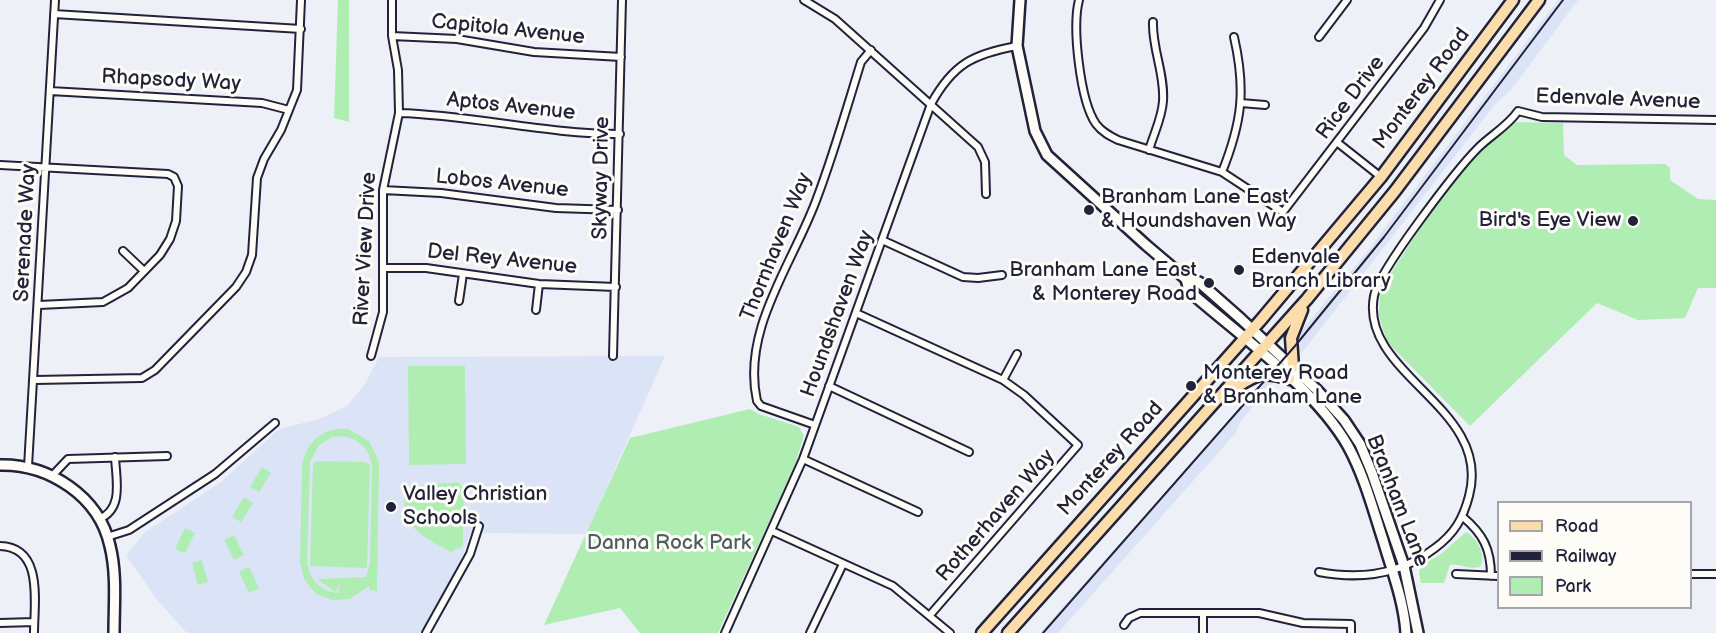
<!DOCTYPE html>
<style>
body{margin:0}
#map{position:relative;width:1716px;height:633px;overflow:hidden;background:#edf1f7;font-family:"Balsamiq Sans",sans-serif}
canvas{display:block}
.legend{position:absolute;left:1497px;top:501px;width:195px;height:108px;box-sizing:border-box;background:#fdfcf7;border:2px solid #a5a5ac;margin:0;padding:8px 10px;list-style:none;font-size:18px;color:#22223b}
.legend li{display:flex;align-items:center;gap:12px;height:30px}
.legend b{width:30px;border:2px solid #a5a5ac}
</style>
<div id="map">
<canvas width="1716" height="633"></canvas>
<ul class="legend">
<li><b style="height:8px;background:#faddab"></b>Road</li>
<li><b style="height:8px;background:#22223b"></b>Railway</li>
<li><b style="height:16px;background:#b0edb3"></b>Park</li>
</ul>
</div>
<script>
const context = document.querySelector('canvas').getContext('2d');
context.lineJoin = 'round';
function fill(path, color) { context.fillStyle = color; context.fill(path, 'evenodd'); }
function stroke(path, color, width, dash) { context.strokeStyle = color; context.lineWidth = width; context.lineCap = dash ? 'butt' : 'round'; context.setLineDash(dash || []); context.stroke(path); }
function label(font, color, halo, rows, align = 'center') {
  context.font = font + ' "Balsamiq Sans",sans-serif'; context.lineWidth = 6; context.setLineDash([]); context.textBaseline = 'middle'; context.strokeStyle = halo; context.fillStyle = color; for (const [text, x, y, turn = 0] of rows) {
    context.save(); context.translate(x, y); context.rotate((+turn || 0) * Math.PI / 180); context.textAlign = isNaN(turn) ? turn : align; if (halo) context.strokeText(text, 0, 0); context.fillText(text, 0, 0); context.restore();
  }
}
fill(new Path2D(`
 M1558 0H1578L1510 91 1496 103 1301 354 1296 348 1298 345 1297 336 1366 253Z
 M665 356 586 534 470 533 461 560 421 633H187L157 600 126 555 145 532 221 482 279 429 319 419 347 406 365 384 379 357Z
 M1268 376 1274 381 1241 421 1235 434 1058 633H1040Z`), '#dae4f6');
fill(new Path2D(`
 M338 0H349V122L334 118Z
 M1512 122 1563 123 1564 155 1577 165 1665 164 1670 168V180L1698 199 1716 200V288H1698L1685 318 1638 320 1597 303 1470 426 1387 342 1379 316 1380 290 1437 202 1473 157Z
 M408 366H465L466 464 409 465Z
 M750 409 759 414 799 427 804 436 794 467 718 633H640L620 608 544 625 630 438Z
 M348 429 369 441 379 462 377 591 369 590V586L350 599 332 600 315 593 304 579 300 561 302 467C305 442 323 427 348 429ZM332 437C353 433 371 446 372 468L370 563 366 577 317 579 335 592 340 584 338 593C320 591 309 579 307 561L310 462 319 445Z
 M317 461 365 462 370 465 367 568 310 566 313 463Z
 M262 467 271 473 259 492 250 487Z
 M458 482 464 488 463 546 451 552C418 534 402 528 404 487Z
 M244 497 253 503 241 522 232 517Z
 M185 528 195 533 185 553 175 549Z
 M1466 532C1477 537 1487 557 1480 567 1468 570 1461 563 1450 565L1444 583H1421L1419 573 1421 566 1441 554Z
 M234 535 244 555 234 560 224 540Z
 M202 560 208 582 198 585 192 563Z
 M249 567 259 588 249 593 239 572Z`), '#b0edb3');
const street = new Path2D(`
 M804 0 835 19 978 147 985 162 986 194
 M1079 0C1072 27 1080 101 1096 124 1102 132 1110 136 1118 140L1222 172 1283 212 1424 28 1440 0
 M54 14 301 29
 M392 36 457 39 534 52 621 57
 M1319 37 1347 0
 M50 91 262 103 289 110
 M1241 103 1265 105
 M399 113C473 115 545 134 620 134
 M1338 143 1381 177
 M1149 150C1154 133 1162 118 1163 101 1165 74 1152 49 1153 22
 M0 165 168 174 174 177 178 186 176 221 170 239 160 255 128 288 103 302 39 305
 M1222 172C1242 122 1246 90 1234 37
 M383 190 441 193 556 208 618 210
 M882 240 963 277 978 278 1002 275
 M123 251 144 271
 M383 268H426L539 284 616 287
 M459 301 463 274
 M536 310 539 284
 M856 313 1003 380 1024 395 1078 445 930 615
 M371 356 383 312V190L399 113 398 70 392 36V0
 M613 356 622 0
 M35 380 142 378 155 370 236 287 246 272 252 255 257 178 264 159 281 130 297 90 301 0
 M1003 380 1017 354
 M829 386 969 452
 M815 425 761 406 757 401C741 329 794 262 817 198 834 153 847 107 861 62L871 50
 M803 459 918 512
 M28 467 55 0
 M52 476 68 459 167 456
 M1463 517C1483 534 1491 549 1491 576
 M99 519C124 509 116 479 115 457
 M772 531 893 586 950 633
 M107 537 129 530 215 474 275 423
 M0 546C44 547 34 603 34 633
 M1319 572C1361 580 1400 575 1435 548 1454 534 1463 519 1469 496 1493 407 1359 375 1374 296 1378 271 1458 168 1478 148 1491 135 1508 126 1518 111L1542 117 1716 120
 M1456 574 1498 576
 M1690 574H1716
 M1203 613V633
 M0 623 34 622
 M1124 625 1129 618 1140 613H1259L1303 623 1351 624V633
 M426 633 470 554 479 526
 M725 633 803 459 931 104C953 64 973 54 1017 46
 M810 633 843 564`);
const secondary = new Path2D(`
 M1020 0 1017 46 1035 131 1047 155 1146 245 1186 279 1199 282 1241 319 1316 389 1344 420 1360 444 1372 473 1404 566 1418 633
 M1186 279 1189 291C1239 335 1315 388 1348 446 1364 475 1373 509 1383 540 1392 571 1404 601 1406 633
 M0 465C49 464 99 496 110 546 117 574 114 604 114 633`);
const primary = new Path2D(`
 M1293 367 1291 338 1302 310
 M1230 391C1255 376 1260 369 1289 379
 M982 633 1260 321 1381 177 1513 0
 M1008 633 1307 299 1395 191 1539 0`);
stroke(street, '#22223b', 10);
stroke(secondary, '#22223b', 14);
stroke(primary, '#22223b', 15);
stroke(street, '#fdfcf7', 6);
stroke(secondary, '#fdfcf7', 9);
stroke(primary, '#faddab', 10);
stroke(new Path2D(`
 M1043 633 1295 346 1384 237 1563 0`), '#22223b', 2);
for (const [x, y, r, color] of [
 [1089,210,6,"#22223b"],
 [1633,221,6,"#22223b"],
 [1239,270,6,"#22223b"],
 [1209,283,6,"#22223b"],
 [1191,386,6,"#22223b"],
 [391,507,6,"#22223b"]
]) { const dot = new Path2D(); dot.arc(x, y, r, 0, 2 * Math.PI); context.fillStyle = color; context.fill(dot); stroke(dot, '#fdfcf7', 2); }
label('21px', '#22223b', '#fdfcf7', [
 ["Capitola Avenue",508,30,6],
 ["Rhapsody Way",171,81,3],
 ["Monterey Road",1422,89,-53],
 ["Rice Drive",1351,98,-53],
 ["Edenvale Avenue",1618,100,2],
 ["Aptos Avenue",511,107,6],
 ["Skyway Drive",602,178,-89],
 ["Lobos Avenue",502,184,6],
 ["Serenade Way",26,233,-87],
 ["Thornhaven Way",777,247,-68],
 ["River View Drive",366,249,-87],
 ["Del Rey Avenue",502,260,6],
 ["Houndshaven Way",838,314,-70],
 ["Monterey Road",1111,459,-48],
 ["Branham Lane",1397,501,69],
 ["Rotherhaven Way",996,516,-49]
]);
label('21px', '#22223b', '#fdfcf7', [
 ["Branham Lane East",1101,198],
 ["& Houndshaven Way",1101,222],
 ["Bird's Eye View",1621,221,"right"],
 ["Edenvale",1251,258],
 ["Branch Library",1251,282],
 ["Branham Lane East",1197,271,"right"],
 ["& Monterey Road",1197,295,"right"],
 ["Monterey Road",1203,374],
 ["& Branham Lane",1203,398],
 ["Valley Christian",403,495],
 ["Schools",403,519]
], 'left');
label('21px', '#4d5f5f', '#fdfcf7', [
 ["Danna Rock Park",669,544]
]);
</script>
